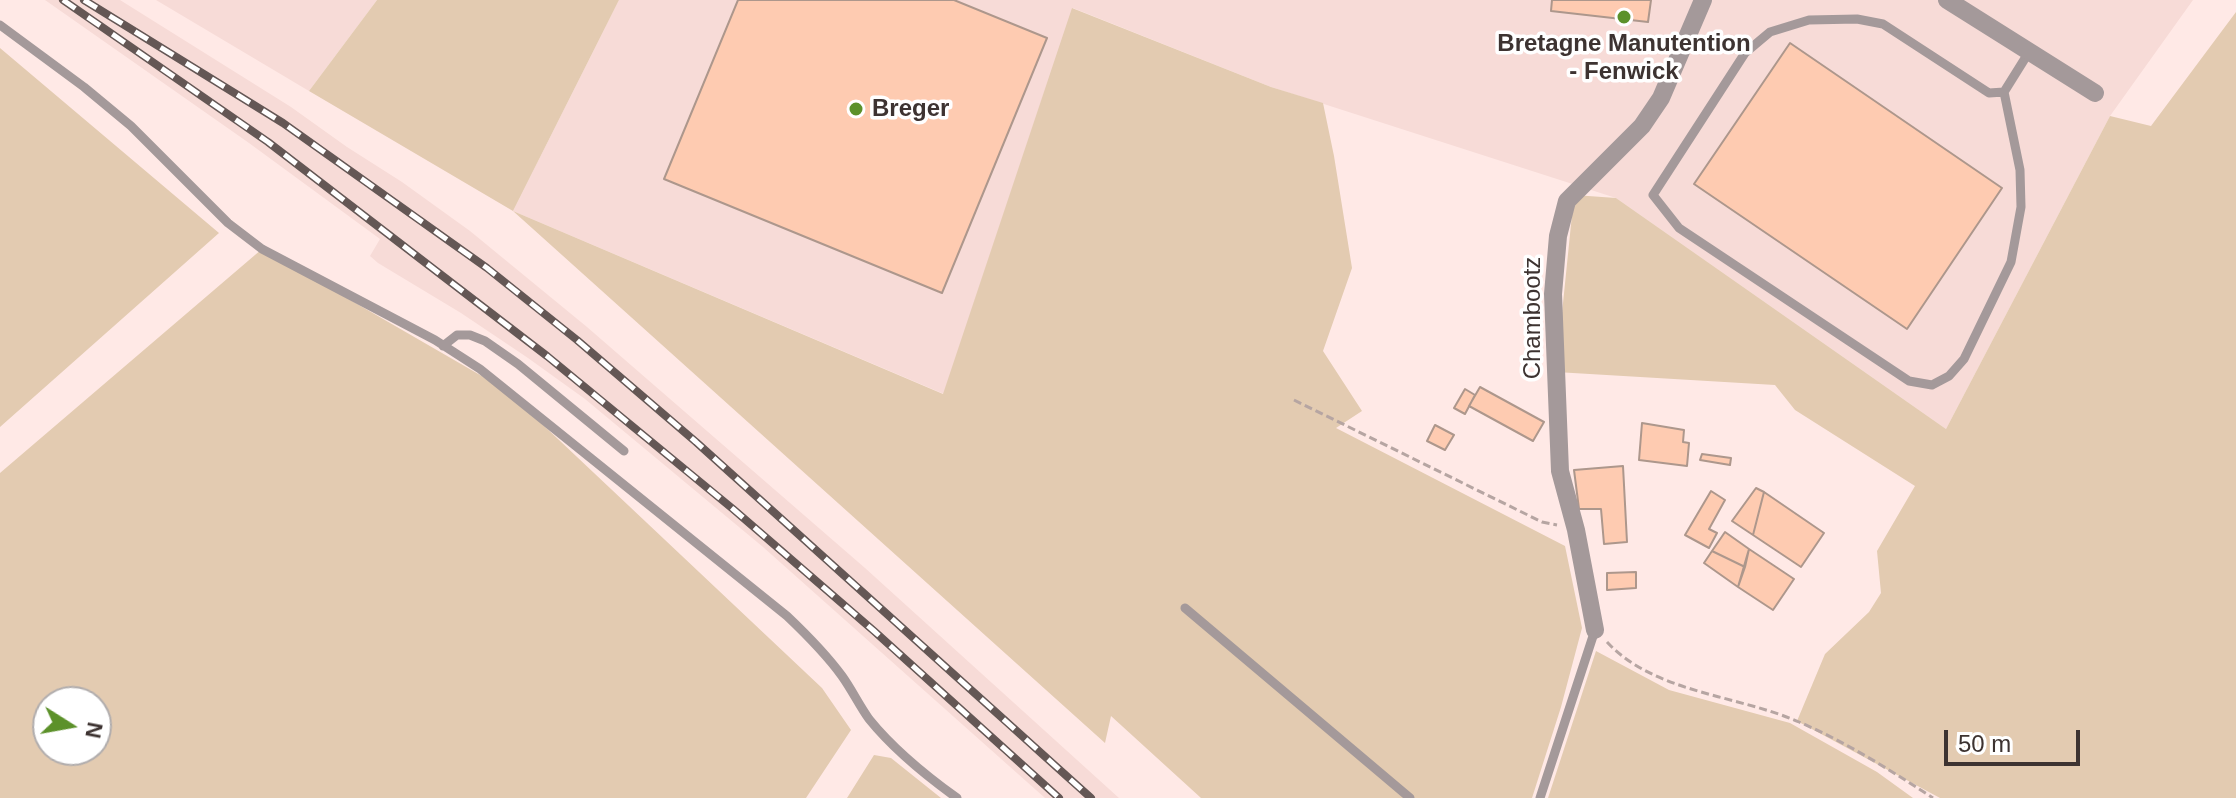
<!DOCTYPE html>
<style>
body{margin:0}
#map{position:relative;width:2236px;height:798px;overflow:hidden;background:#ffe9e6;font-family:Helvetica,sans-serif}
canvas{display:block}
.north{position:absolute;left:32px;top:686px;width:80px;height:80px;box-sizing:border-box;background:#fff;border:2px solid #b1adad;border-radius:50%;rotate:101deg;font-size:22px;font-weight:700;line-height:32px;text-align:center;color:#3d3331}
.north::after{content:'';display:block;margin:auto;width:28px;height:36px;background:#5c912a;clip-path:polygon(50% 0,100% 100%,50% 72%,0 100%)}
.scale{position:absolute;left:1944px;top:730px;width:136px;height:36px;box-sizing:border-box;border:4px solid #3d3331;border-top:0;padding-left:10px;font-size:24px;line-height:28px;white-space:nowrap;color:#3d3331;-webkit-text-stroke:6px #fff;paint-order:stroke}
</style>
<div id="map">
<canvas width="2236" height="798"></canvas>
<div class="north">N</div>
<div class="scale">50 m</div>
</div>
<script>
const context = document.querySelector('canvas').getContext('2d');
context.lineJoin = 'round';
function fill(path, color) { context.fillStyle = color; context.fill(path, 'evenodd'); }
function stroke(path, color, width, dash) { context.strokeStyle = color; context.lineWidth = width; context.lineCap = dash ? 'butt' : 'round'; context.setLineDash(dash || []); context.stroke(path); }
function label(font, color, halo, rows, align = 'center') {
  context.font = font + ' Helvetica,sans-serif'; context.lineWidth = 7; context.setLineDash([]); context.textBaseline = 'middle'; context.strokeStyle = halo; context.fillStyle = color; for (const [text, x, y, turn = 0] of rows) {
    context.save(); context.translate(x, y); context.rotate((+turn || 0) * Math.PI / 180); context.textAlign = isNaN(turn) ? turn : align; if (halo) context.strokeText(text, 0, 0); context.fillText(text, 0, 0); context.restore();
  }
}
fill(new Path2D(`
 M45 0H120L291 107 347 147 402 182 470 231 587 327 865 568 1119 798H1045L763 547 585 399 528 358 461 313 378 263 370 256 380 239 249 143Z
 M156 0H377L309 91Z
 M619 0H2193L2110 116 1946 429 1616 198 1271 87 1073 8 944 394 513 211Z`), '#f7dbd7');
fill(new Path2D(`
 M377 0H619L513 211 943 394 1072 8 1271 87 1323 103 1334 156 1352 268 1323 351 1362 411 1336 428 1565 546 1582 628 1561 707 1532 798H1201L1111 716 1105 743 513 211 309 91Z
 M2236 12V798H1940L1797 721 1825 654 1869 612 1881 593 1877 551 1915 486 1795 410 1775 385 1556 372 1574 195 1616 198 1946 429 2110 116 2151 126Z
 M0 48 219 233 0 427Z
 M262 249 506 390 822 688 851 730 806 798H0V473ZM48 702H96V750H48Z
 M1596 651 1669 690 1790 723 1877 772 1913 798H1548Z
 M874 755 891 758 941 798H847Z`), '#e3cbb1');
const building = new Path2D(`
 M738 0H954L1047 38 942 293 664 179Z
 M1552 0H1651L1648 22 1551 11Z
 M1790 43 2002 188 1907 329 1694 184Z
 M1480 387 1544 422 1533 441 1469 406Z
 M1465 389 1475 395 1465 414 1454 408Z
 M1642 423 1684 430 1683 442 1689 443 1687 466 1639 460Z
 M1435 425 1454 435 1445 450 1427 441Z
 M1702 454 1731 458 1730 465 1700 460Z
 M1623 466 1627 542 1604 544 1601 509H1579L1574 470Z
 M1756 488 1764 492 1753 535 1732 521Z
 M1711 491 1725 500 1709 529 1717 533 1709 548 1685 535Z
 M1764 492 1824 533 1801 567 1753 535Z
 M1725 532 1749 549 1745 567 1712 551Z
 M1749 549 1794 579 1773 610 1738 587Z
 M1712 551 1745 567 1738 587 1704 563Z
 M1636 572V588L1607 590V573Z`);
fill(building, '#fecbb1');
stroke(building, '#ad978c', 2);
stroke(new Path2D(`
 M1294 400 1542 522 1557 525
 M1607 642C1654 693 1738 695 1799 722 1846 742 1890 770 1933 798`), '#b6a5a2', 3, [8, 4]);
stroke(new Path2D(`
 M0 25 84 87 131 126 228 223 262 249 435 340 480 369 787 616C807 635 826 654 842 676 852 690 859 705 869 719 894 750 925 775 957 798
 M2004 92 1989 93 1883 24 1857 19 1809 20 1770 32 1745 53 1653 195 1679 228 1909 381 1932 385 1949 376 1964 359 2011 262 2021 207 2020 170 2004 92 2029 52
 M443 346 457 335H470L485 341 518 364 624 451
 M1185 608 1410 798
 M1540 798 1595 630`), '#a4999a', 9);
stroke(new Path2D(`
 M1947 0 2095 93
 M1595 630 1576 530 1560 471 1553 294 1558 236 1567 201 1642 126 1661 98 1703 0`), '#a4999a', 18);
const rail = new Path2D(`
 M63 0 268 142 547 356 733 509 874 631 1059 798
 M84 0 283 123 487 268 577 340 696 442 1091 798`);
stroke(rail, '#645755', 8);
stroke(rail, '#fff', 5, [15]);
for (const [x, y, r, color] of [
 [1624,17,8,"#5c912a"],
 [856,109,8,"#5c912a"]
]) { const dot = new Path2D(); dot.arc(x, y, r, 0, 2 * Math.PI); context.fillStyle = color; context.fill(dot); stroke(dot, '#fff', 3); }
label('bold 24px', '#3d3331', '#fff', [
 ["Bretagne Manutention",1624,44],
 ["- Fenwick",1624,72],
 ["Breger",872,109,"left"]
]);
label('24px', '#3d3331', '#fff', [
 ["Chambootz",1533,318,-90]
]);
</script>
